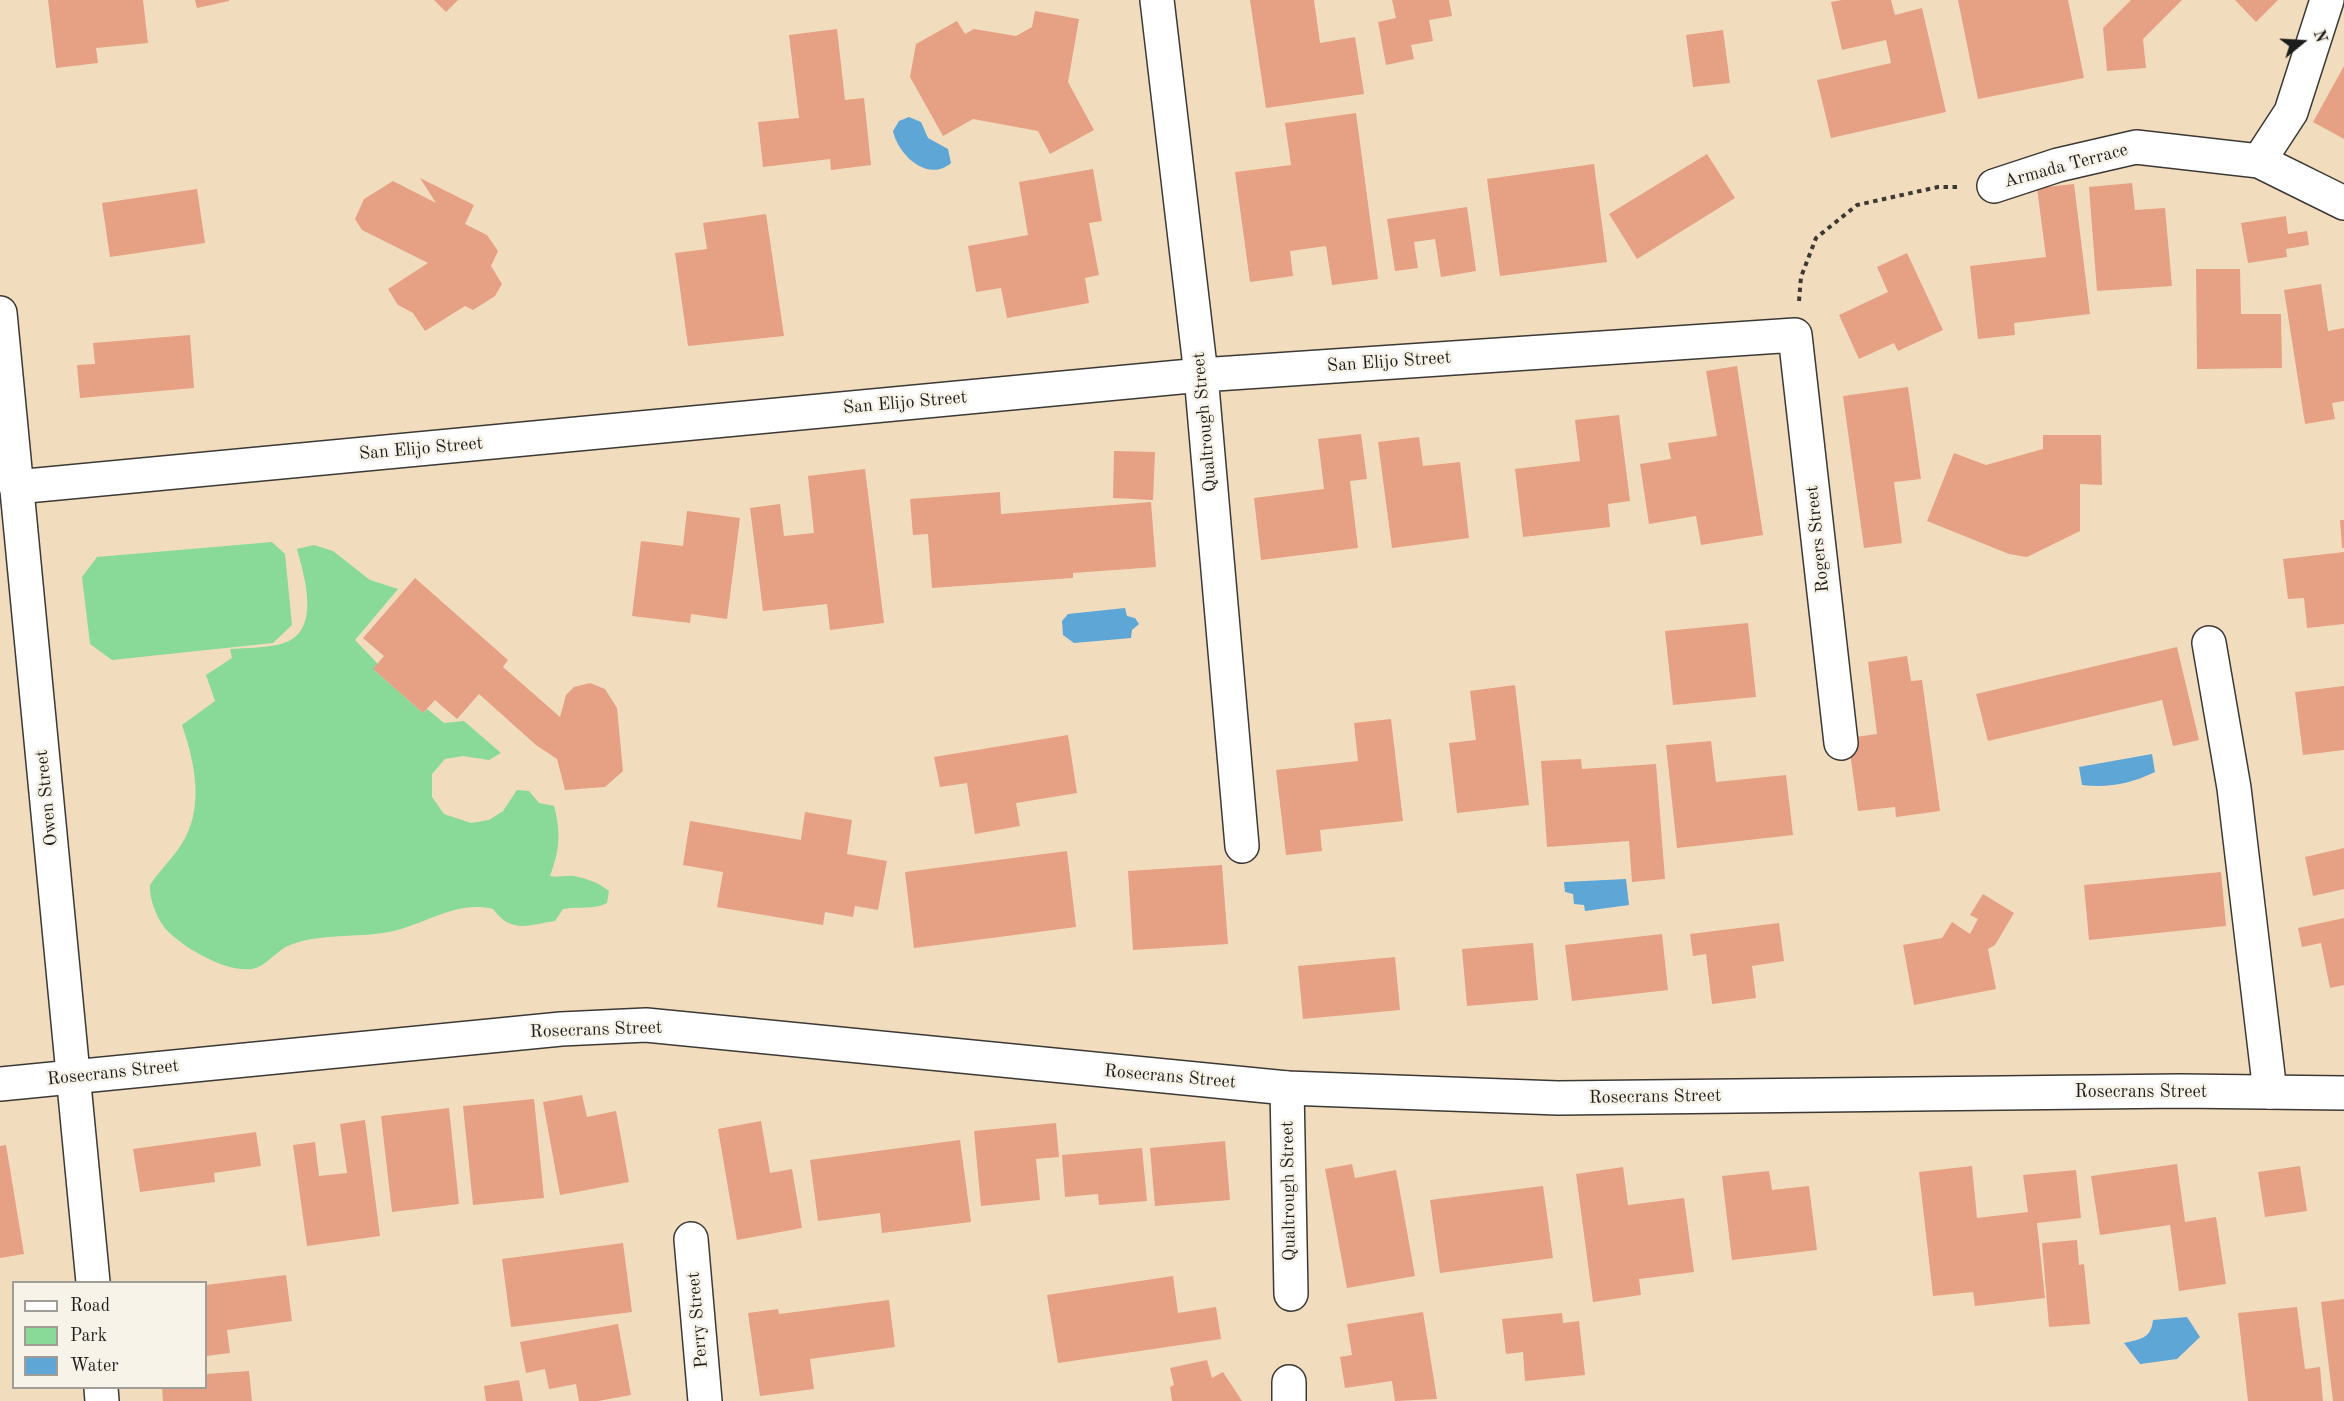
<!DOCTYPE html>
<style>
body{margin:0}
#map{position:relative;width:2344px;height:1401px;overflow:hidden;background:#f1ddbe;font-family:"Old Standard TT",serif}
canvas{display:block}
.legend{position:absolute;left:12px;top:1281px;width:195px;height:108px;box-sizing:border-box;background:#f7f3e8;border:2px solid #9f9d96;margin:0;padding:8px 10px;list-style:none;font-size:18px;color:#1c1c1c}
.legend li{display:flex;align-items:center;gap:12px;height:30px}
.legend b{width:30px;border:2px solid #9f9d96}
.north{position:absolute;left:2272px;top:12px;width:60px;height:60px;-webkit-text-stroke:4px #f7f3e8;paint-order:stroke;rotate:72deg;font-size:16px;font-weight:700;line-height:24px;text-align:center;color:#1c1c1c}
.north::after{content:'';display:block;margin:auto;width:21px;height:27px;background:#1c1c1c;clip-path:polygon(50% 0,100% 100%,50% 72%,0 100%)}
</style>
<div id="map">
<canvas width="2344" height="1401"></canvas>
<ul class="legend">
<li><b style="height:8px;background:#fff"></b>Road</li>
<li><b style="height:16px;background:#89d999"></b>Park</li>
<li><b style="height:16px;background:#5ea6d5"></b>Water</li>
</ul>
<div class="north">N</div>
</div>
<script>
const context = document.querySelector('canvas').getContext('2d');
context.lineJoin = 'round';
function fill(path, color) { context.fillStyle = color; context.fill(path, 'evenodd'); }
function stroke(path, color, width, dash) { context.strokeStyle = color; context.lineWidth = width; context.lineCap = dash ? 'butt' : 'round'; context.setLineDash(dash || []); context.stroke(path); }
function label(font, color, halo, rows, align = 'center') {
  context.font = font + ' "Old Standard TT",serif'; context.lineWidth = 5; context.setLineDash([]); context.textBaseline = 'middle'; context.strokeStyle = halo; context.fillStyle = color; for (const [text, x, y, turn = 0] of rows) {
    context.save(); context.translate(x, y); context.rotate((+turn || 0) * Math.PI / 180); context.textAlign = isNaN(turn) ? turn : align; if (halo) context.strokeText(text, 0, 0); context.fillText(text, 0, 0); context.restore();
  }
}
fill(new Path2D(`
 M272 542 285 554 292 625 273 643 112 660 90 644 82 577 97 557Z
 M314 545 333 551 370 580 398 589 355 640 378 664 374 670 423 713 427 709 444 723 464 721 501 753 489 760 463 756 445 759 432 774V797L444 814 471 823 489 820 503 811 517 790 529 791 539 803 554 806C561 832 560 850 550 876 559 878 565 875 574 876 587 879 598 882 609 891L607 903C594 910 577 906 563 909L555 921C527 925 512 934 493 909 456 900 425 925 389 932 357 938 320 933 290 945 277 950 268 964 256 968 230 976 181 947 164 927 156 916 149 898 150 885 159 871 172 859 181 845 205 809 195 763 182 725L215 701 206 675 232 658 230 649C246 648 265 648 281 644 323 633 304 576 297 549Z`), '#89d999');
fill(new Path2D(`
 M909 117 921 122 928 138 948 149 951 163C928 183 898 155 893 131L899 121Z
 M1125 608 1127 616 1135 618 1139 624 1132 630 1131 638 1074 643 1063 635 1062 621 1068 614Z
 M2152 754 2155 772C2130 784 2109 788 2082 785L2079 767Z
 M1626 879 1629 905 1585 911 1584 905 1574 904 1573 894 1565 892 1564 882Z
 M2187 1317 2200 1337 2177 1359 2140 1364 2124 1343C2140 1339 2151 1339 2153 1320Z`), '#5ea6d5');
fill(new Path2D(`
 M48 0H143L148 43 96 48 98 63 56 68Z
 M195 0H229V1L197 8Z
 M434 0H458L446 12Z
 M1250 0H1314L1320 43 1355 37 1364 94 1266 108Z
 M1392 0H1449L1452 16 1429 20 1433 41 1411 45 1414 59 1386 65 1378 22 1396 18Z
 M1842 0H1891L1895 15 1922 8 1946 112 1831 138 1817 80 1891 63 1886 40 1842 50 1831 2Z
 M1958 0H2068L2084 78 1978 99Z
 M2131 0H2182L2143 39 2146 68 2107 71 2103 28Z
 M2235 0H2278L2256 22Z
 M1035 11 1079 19 1068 82 1094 130 1050 154 1038 131 973 119 943 136 910 77 916 44 957 21 965 34 974 29 1016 36 1032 27Z
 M837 29 845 100 864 98 871 165 831 170 830 159 763 167 758 122 799 118 789 35Z
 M1723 30 1730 83 1693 87 1686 35Z
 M2344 66V139L2313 122Z
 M1356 113 1378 279 1332 285 1326 246 1290 251 1293 276 1250 282 1235 172 1291 165 1285 123Z
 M1707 154 1735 198 1637 259 1609 214Z
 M1594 164 1607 262 1500 276 1487 179Z
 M1093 169 1102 221 1089 223 1099 275 1085 278 1089 303 1007 318 1001 288 976 292 968 246 1028 235 1019 182Z
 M420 178 474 205 465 224 487 235 498 251 491 266 502 284 495 296 473 310 465 306 425 331 413 313 398 305 388 289 428 263 362 230 355 219 364 199 393 181 436 203Z
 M2132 183 2135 210 2165 208 2172 286 2097 291 2089 187Z
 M2074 184 2090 314 2014 323 2015 335 1978 339 1970 266 2046 257 2037 188Z
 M197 189 205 243 110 257 102 203Z
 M1467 207 1476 271 1441 277 1435 239 1414 242 1418 268 1395 271 1387 219Z
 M766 214 784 336 688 346 675 253 707 249 703 223Z
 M2286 216 2288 234 2307 231 2309 245 2286 249 2287 257 2248 263 2241 223Z
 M1907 253 1943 330 1898 351 1894 343 1859 359 1839 315 1888 292 1877 267Z
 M2196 269H2240L2241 314H2281L2282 368 2197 369Z
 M2321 284 2328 331 2344 328V401L2332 403 2335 419 2305 424 2284 290Z
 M190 335 194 388 80 398 77 365 95 364 93 343Z
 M1737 366 1763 535 1701 545 1696 516 1649 524 1640 464 1671 459 1668 443 1717 436 1706 371Z
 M1908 387 1921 479 1894 482 1902 543 1864 548 1843 396Z
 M1619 415 1630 501 1608 504 1610 527 1523 537 1515 469 1580 461 1575 420Z
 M1361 434 1367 479 1350 481 1358 548 1261 560 1254 498 1324 489 1318 439Z
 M2043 435H2101L2102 485 2080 484V531L2027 557 2009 554 1927 521 1954 453 1986 465 2043 449Z
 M1419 437 1423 466 1460 462 1469 538 1392 548 1378 442Z
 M1114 451 1155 452 1153 500 1113 498Z
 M865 469 884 623 830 630 827 604 763 611 750 508 780 504 784 536 814 533 808 476Z
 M1000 492 1001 514 1151 502 1156 567 1073 573V578L932 588 928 534 913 535 910 499Z
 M687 511 740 518 727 619 691 614 690 623 632 616 641 541 683 546Z
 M2340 520H2344V548H2342Z
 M2344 552V624L2307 628 2304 598 2288 599 2283 559Z
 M415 578 508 660 503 667 560 717 566 695 574 687 590 683 605 689 617 708 623 771 605 787 565 790 557 759 536 745 479 694 457 719 435 700 423 713 373 669 384 656 363 638Z
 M1748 623 1756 697 1673 705 1665 631Z
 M2177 647 2199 740 2173 746 2162 700 1988 741 1976 694Z
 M1907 656 1911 681 1922 680 1940 811 1896 817 1895 807 1858 811 1848 738 1877 734 1868 662Z
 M1515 685 1529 805 1457 813 1449 743 1476 740 1470 691Z
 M2344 686V750L2303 755 2295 692Z
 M1391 719 1403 821 1320 830 1322 851 1286 855 1276 770 1358 761 1354 723Z
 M1068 735 1077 793 1016 803 1020 826 975 834 967 783 940 787 934 757Z
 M1711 741 1716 782 1786 775 1793 835 1677 848 1666 745Z
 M1581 759 1582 769 1656 764 1665 879 1632 882 1629 841 1547 847 1541 761Z
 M805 812 852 820 847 854 887 861 878 910 855 906 853 917 825 912 823 925 717 907 723 872 683 865 690 821 801 840Z
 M2344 848V889L2313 896 2305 857Z
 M1067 851 1076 927 914 948 905 872Z
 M1222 865 1228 944 1133 950 1128 871Z
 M2221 872 2226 926 2089 940 2084 885Z
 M1983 894 2014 913 1995 945 1988 949 1996 989 1914 1005 1903 945 1942 938 1952 922 1970 934 1978 919 1970 915Z
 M2344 918V985L2330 988 2321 943 2302 947 2298 928Z
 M1779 923 1784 961 1752 966 1756 998 1712 1004 1706 954 1693 956 1690 934Z
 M1662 934 1668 990 1572 1001 1565 945Z
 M1533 943 1538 1000 1467 1006 1462 949Z
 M1395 957 1400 1010 1303 1019 1298 966Z
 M582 1095 587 1117 616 1111 629 1182 560 1195 543 1102Z
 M534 1099 544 1198 473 1205 463 1106Z
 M449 1108 459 1204 392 1212 381 1116Z
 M365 1120 380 1236 307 1246 293 1145 315 1142 319 1176 347 1173 340 1124Z
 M761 1121 770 1173 792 1169 802 1228 737 1240 718 1129Z
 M1056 1123 1059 1157 1036 1159 1040 1200 981 1206 974 1131Z
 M256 1132 261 1166 214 1173 215 1182 140 1192 133 1149Z
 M960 1140 971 1222 882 1233 880 1213 818 1221 810 1160Z
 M1225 1141 1230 1200 1155 1206 1150 1148Z
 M6 1145 24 1254 0 1258V1146Z
 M1142 1148 1147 1201 1099 1205 1098 1194 1065 1197 1062 1155Z
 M1352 1164 1355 1178 1396 1170 1415 1276 1347 1288 1325 1169Z
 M2177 1164 2185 1222 2216 1217 2226 1284 2179 1291 2170 1225 2100 1235 2091 1176Z
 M1972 1166 1977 1218 2028 1212 2023 1175 2076 1170 2081 1218 2037 1223 2045 1298 1975 1306 1973 1292 1933 1296 1919 1172Z
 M2300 1166 2307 1211 2265 1217 2258 1172Z
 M1623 1167 1628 1205 1684 1198 1694 1272 1639 1279 1641 1295 1593 1302 1576 1174Z
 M1769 1171 1772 1190 1809 1186 1817 1250 1732 1260 1722 1176Z
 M1543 1186 1553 1258 1440 1273 1430 1200Z
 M2077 1240 2079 1265 2084 1264 2090 1324 2049 1327 2042 1243Z
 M623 1243 632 1312 511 1327 502 1259Z
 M286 1275 292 1321 227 1330 230 1353 206 1356V1285Z
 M1173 1276 1178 1313 1216 1307 1221 1339 1058 1363 1047 1295Z
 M2344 1299V1401H2333L2321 1302Z
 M889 1300 895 1347 810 1359 814 1389 760 1396 748 1313 778 1309 779 1314Z
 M2297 1307 2305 1369 2320 1367 2323 1401H2248L2238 1313Z
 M1423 1312 1437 1399 1395 1401 1392 1381 1345 1388 1340 1357 1352 1355 1347 1324Z
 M1562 1313 1563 1323 1579 1321 1585 1375 1525 1381 1523 1352 1506 1354 1502 1319Z
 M618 1324 631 1395 598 1401H579L576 1384 549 1389 545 1369 526 1373 520 1342Z
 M1207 1360 1212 1378 1223 1372 1242 1401H1172L1170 1387 1174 1385 1170 1368Z
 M249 1371 252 1401H163L162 1388H206V1374Z
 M519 1380 523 1401H486L484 1386Z`), '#e6a083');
const minor = new Path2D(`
 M1157 0 1201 375 1242 846
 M2259 161 2291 112 2327 0
 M1994 186 2058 165 2136 147 2259 161 2344 203
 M0 313 93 1282
 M16 487 1201 375 1795 335 1841 743
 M2209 643 2234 788 2270 1092
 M1287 1088 1291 1294
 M691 1239 705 1401
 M1289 1382V1401
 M101 1388 102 1401`);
const tertiary = new Path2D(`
 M0 1084 561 1029 646 1025 1287 1088 1558 1098 2180 1091 2344 1093`);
stroke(minor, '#3c3934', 36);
stroke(tertiary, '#3c3934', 36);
stroke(new Path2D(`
 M1799 301 1801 277 1816 238 1857 205 1938 187H1960`), '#3c3934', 4, [4.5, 4.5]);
stroke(minor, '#fff', 33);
stroke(tertiary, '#fff', 33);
label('18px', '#1c1c1c', '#f7f3e8', [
 ["Armada Terrace",2066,166,-15],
 ["San Elijo Street",1389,362,-4],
 ["San Elijo Street",905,403,-5],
 ["Qualtrough Street",1205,422,-95],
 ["San Elijo Street",421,449,-5],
 ["Rogers Street",1818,539,-96],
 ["Owen Street",47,798,-96],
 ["Rosecrans Street",596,1030,-2],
 ["Rosecrans Street",113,1073,-6],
 ["Rosecrans Street",1170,1077,5],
 ["Rosecrans Street",2141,1092],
 ["Rosecrans Street",1655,1097,-1],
 ["Qualtrough Street",1289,1191,-91],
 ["Perry Street",698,1320,-95]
]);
</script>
